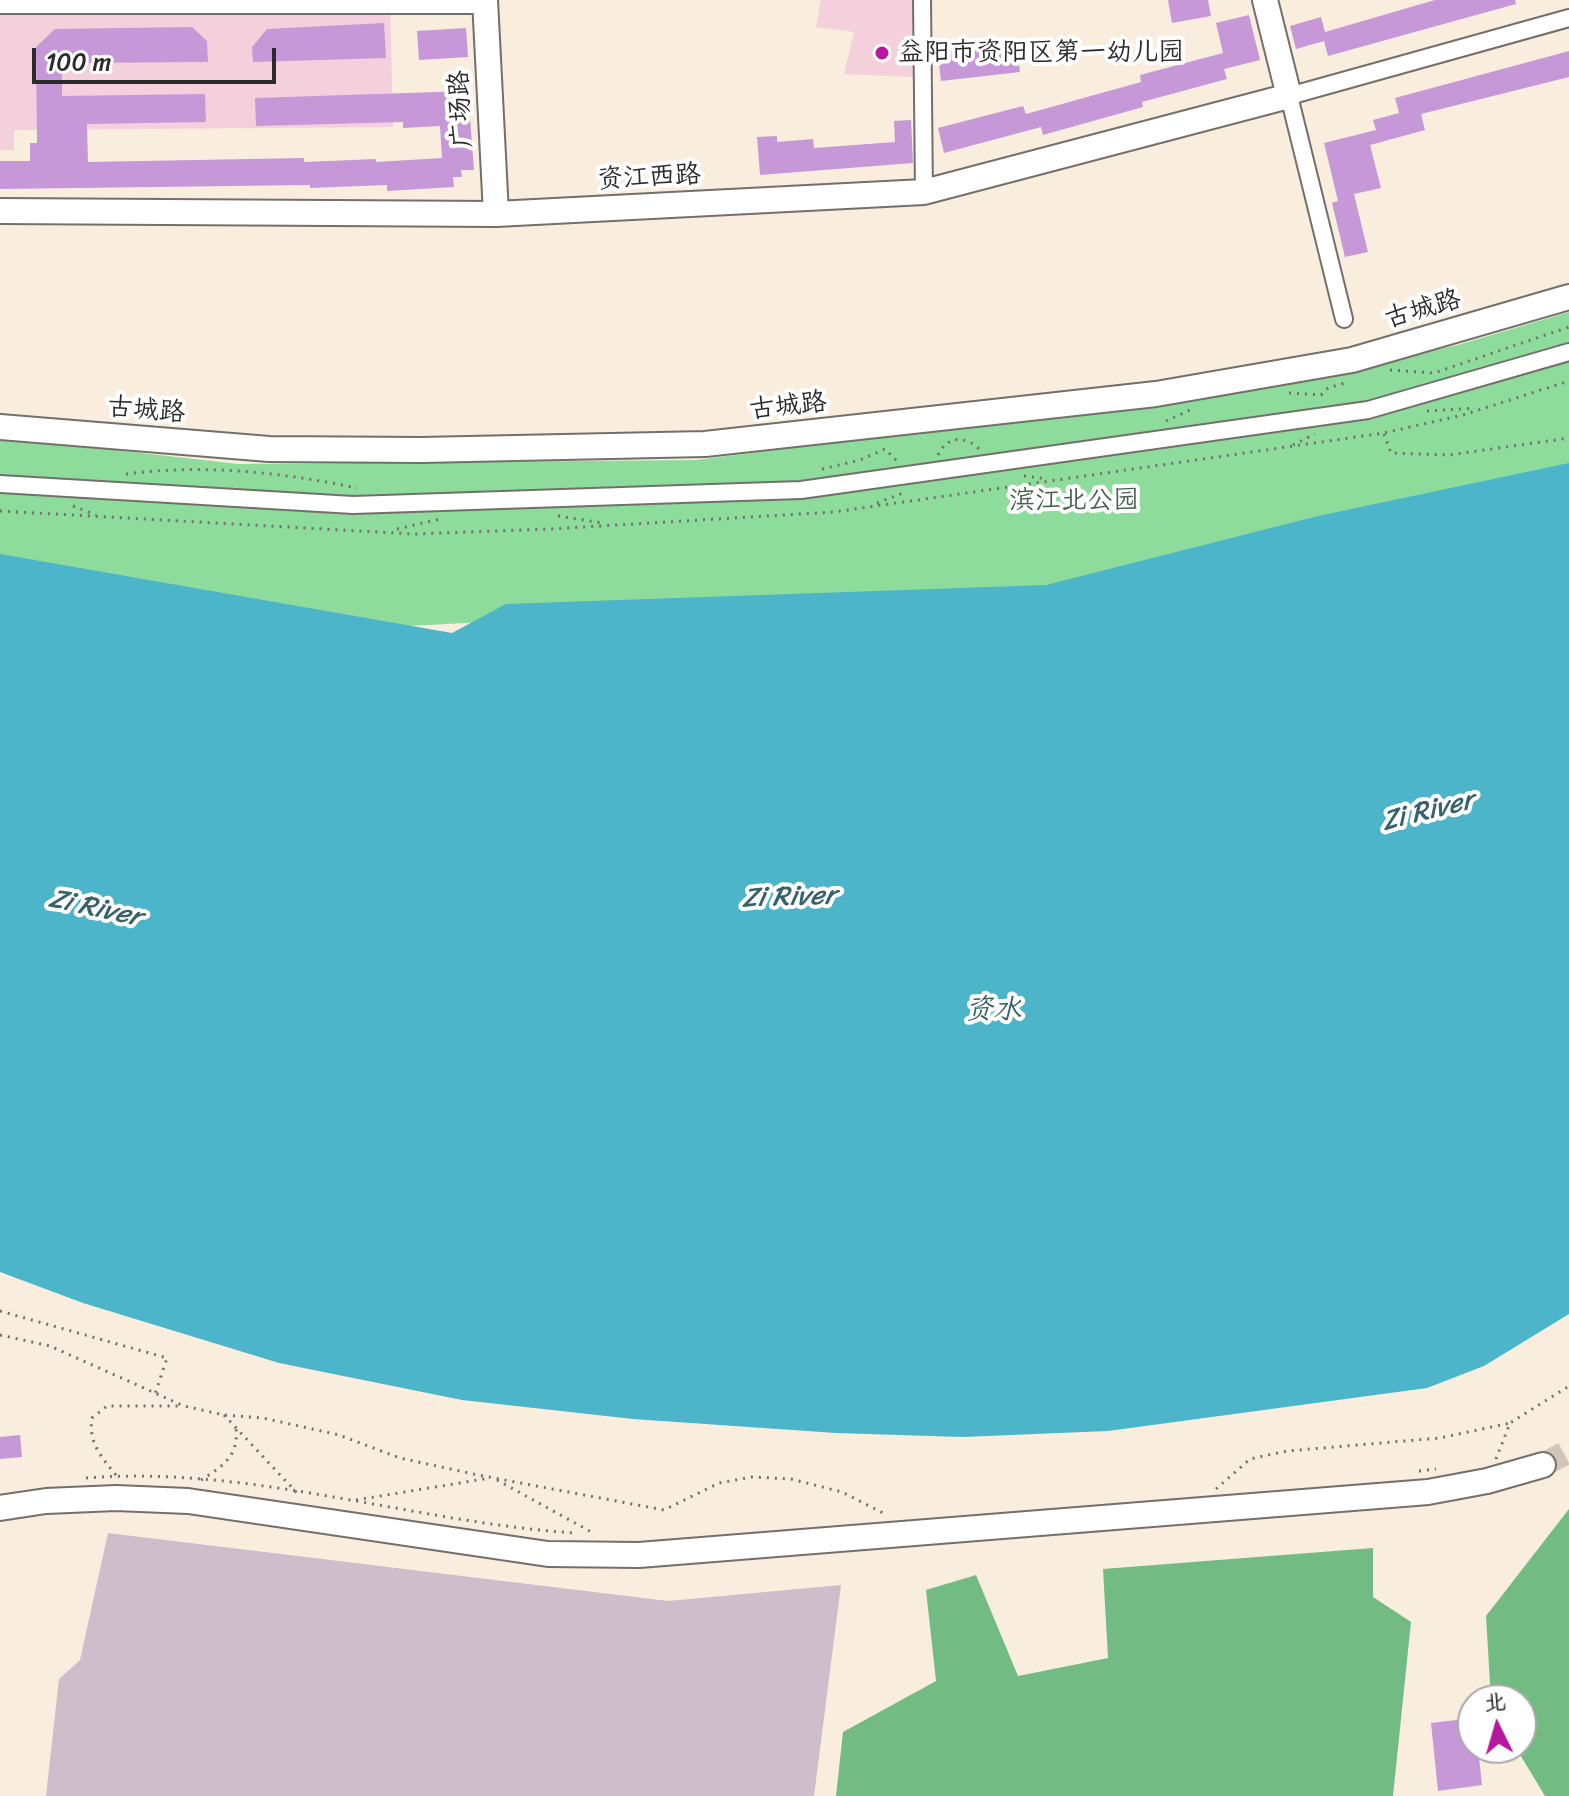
<!DOCTYPE html>
<meta charset="utf-8">
<style>
body{margin:0}
#map{position:relative;width:1569px;height:1796px;overflow:hidden;background:#f9edde;font-family:Sriracha,"LXGW WenKai TC",sans-serif}
canvas{display:block}
.north{position:absolute;left:1457px;top:1684px;width:80px;height:80px;box-sizing:border-box;background:#fff;border:2px solid #aaa;border-radius:50%;rotate:355deg;font-size:22px;font-weight:700;line-height:32px;text-align:center;color:#2b2b2b}
.north::after{content:'';display:block;margin:auto;width:28px;height:36px;background:#b5179e;clip-path:polygon(50% 0,100% 100%,50% 72%,0 100%)}
.scale{position:absolute;left:32px;top:48px;width:244px;height:36px;box-sizing:border-box;border:4px solid #2b2b2b;border-top:0;padding-left:10px;font-size:24px;line-height:28px;white-space:nowrap;color:#2b2b2b;-webkit-text-stroke:6px #fff;paint-order:stroke}
</style>
<div id="map">
<canvas width="1569" height="1796"></canvas>
<div class="north">北</div>
<div class="scale">100 m</div>
</div>
<script>
const context = document.querySelector('canvas').getContext('2d');
context.lineJoin = 'round';
function fill(path, color) { context.fillStyle = color; context.fill(path, 'evenodd'); }
function stroke(path, color, width, dash) { context.strokeStyle = color; context.lineWidth = width; context.lineCap = dash ? 'butt' : 'round'; context.setLineDash(dash || []); context.stroke(path); }
function label(font, color, halo, rows, align = 'center') {
  context.font = font + ' Sriracha,"LXGW WenKai TC",sans-serif'; context.lineWidth = 8; context.setLineDash([]); context.textBaseline = 'middle'; context.strokeStyle = halo; context.fillStyle = color; for (const [text, x, y, turn = 0] of rows) {
    context.save(); context.translate(x, y); context.rotate((+turn || 0) * Math.PI / 180); context.textAlign = isNaN(turn) ? turn : align; if (halo) context.strokeText(text, 0, 0); context.fillText(text, 0, 0); context.restore();
  }
}
fill(new Path2D(`
 M0 0H390L393 127 14 130V150H0Z
 M821 0H916L914 77 844 74 854 32 816 27Z`), '#f4cfdc');
fill(new Path2D(`
 M108 1533 668 1601 841 1585 814 1796H46L59 1679 80 1660Z`), '#d0bdcc');
fill(new Path2D(`
 M1569 312V478L1084 586 526 620 309 631 0 566V437L238 464 696 460 1244 391 1458 345Z`), '#8ddc9b');
fill(new Path2D(`
 M1569 1509V1796H1545L1516 1748H1521V1700H1491L1486 1616Z
 M1373 1548V1597L1411 1622 1393 1796H836L843 1732 936 1681 926 1590 976 1575 1018 1676 1108 1658 1103 1569Z`), '#72bc83');
fill(new Path2D(`
 M1569 463V1314L1484 1366 1427 1388 1108 1431 962 1437 836 1433 633 1419 462 1400 279 1363 83 1303 0 1272V554L452 633 506 604 1046 585 1318 516Z`), '#4cb5ca');
fill(new Path2D(`
 M1168 0H1208L1211 16 1172 23Z
 M1435 0H1515L1516 4 1328 56 1324 41 1296 49 1290 26 1321 17 1325 32Z
 M1249 15 1260 60 1224 69 1227 79 1142 102 1143 107 1043 135 1041 127 944 153 938 128 1023 106 1026 114 1141 82 1140 75 1223 53 1216 23Z
 M384 23 386 58 253 62 252 47 267 29Z
 M192 27 207 41 208 62 68 63 62 71V96L205 94 206 122 87 124 88 162 304 158V162L376 159V162L442 158 440 126 403 128V122L256 126 255 98 468 91 474 170H461L462 177H453L454 187 387 191V185L310 188V185L0 189V161H30V143H37L36 47 55 29Z
 M466 28 468 57 419 60 417 31Z
 M1016 40 1020 72 941 81 937 48Z
 M1569 51V77L1421 114 1425 130 1370 145 1381 188 1354 194 1368 252 1345 257 1332 203 1338 201 1324 143 1376 130 1373 120 1399 113 1395 98Z
 M911 120 913 163 760 175 757 137 777 136V142L813 139 814 148 895 142 894 121Z
 M20 1435 22 1457 0 1459V1437Z
 M1473 1718V1748H1478L1482 1785 1438 1791 1431 1723Z`), '#c698d8');
stroke(new Path2D(`
 M1543 1465 1569 1451`), '#d0c6ba', 24, [24, 12]);
const street = new Path2D(`
 M922 0 924 192
 M0 5H485
 M1344 319 1289 96 1569 18
 M0 484 353 505 801 490 1368 410 1569 352`);
const secondary = new Path2D(`
 M485 0 496 214
 M0 211 496 214 924 192 1289 96 1265 0
 M0 427 269 449 421 450 705 444 1156 394 1352 360 1569 297
 M0 1508 46 1501 116 1498 188 1501 548 1554 639 1555 1428 1492 1487 1481 1543 1465`);
stroke(street, '#736f6a', 20);
stroke(secondary, '#736f6a', 28);
stroke(new Path2D(`
 M1390 370 1434 373 1569 327
 M1289 393 1321 395 1328 388 1345 383
 M1427 411 1475 408
 M1166 421 1192 409
 M1384 434 1391 453 1449 455 1569 438
 M1293 445 1315 434
 M938 455C947 436 965 435 979 449
 M822 469 860 460 885 449 897 461
 M126 474C203 464 281 472 357 488
 M1024 476 1048 479
 M877 503 903 493
 M73 506 96 515
 M0 511 414 534 550 529 834 512 1384 433 1463 415 1569 381
 M558 516 602 523
 M397 529 440 519
 M0 1311 167 1358 155 1394
 M0 1335 50 1346 184 1406 224 1415 263 1418 339 1435 400 1458 478 1475 664 1510 719 1483 752 1477 791 1479 842 1492 887 1515
 M224 1415 297 1493
 M1496 1459 1510 1423 1569 1386
 M1419 1471 1436 1469
 M116 1475C101 1457 88 1442 92 1418L107 1406H180
 M86 1478C250 1465 412 1522 574 1533
 M201 1480C223 1466 239 1456 236 1428
 M497 1480 595 1534
 M1216 1489 1250 1459 1287 1451 1440 1438 1510 1423
 M356 1500 490 1478`), '#736f6a', 3, [2, 6]);
stroke(street, '#fff', 16);
stroke(secondary, '#fff', 24);
for (const [x, y, r, color] of [
 [882,53,8,"#b5179e"]
]) { const dot = new Path2D(); dot.arc(x, y, r, 0, 2 * Math.PI); context.fillStyle = color; context.fill(dot); stroke(dot, '#fff', 3); }
label('26px', '#2b2b2b', '#fff', [
 ["益阳市资阳区第一幼儿园",898,53]
], 'left');
label('26px', '#2b2b2b', '#fff', [
 ["广场路",462,109,-93],
 ["资江西路",649,178,-3],
 ["古城路",1423,310,-16],
 ["古城路",788,407,-6],
 ["古城路",146,411,5]
]);
label('26px', '#48604d', '#fff', [
 ["滨江北公园",1074,501]
]);
label('italic 28px', '#38626b', '#fff', [
 ["Zi River",1428,812,-14],
 ["Zi River",789,898,-2],
 ["Zi River",95,909,12],
 ["资水",993,1011]
]);
</script>
